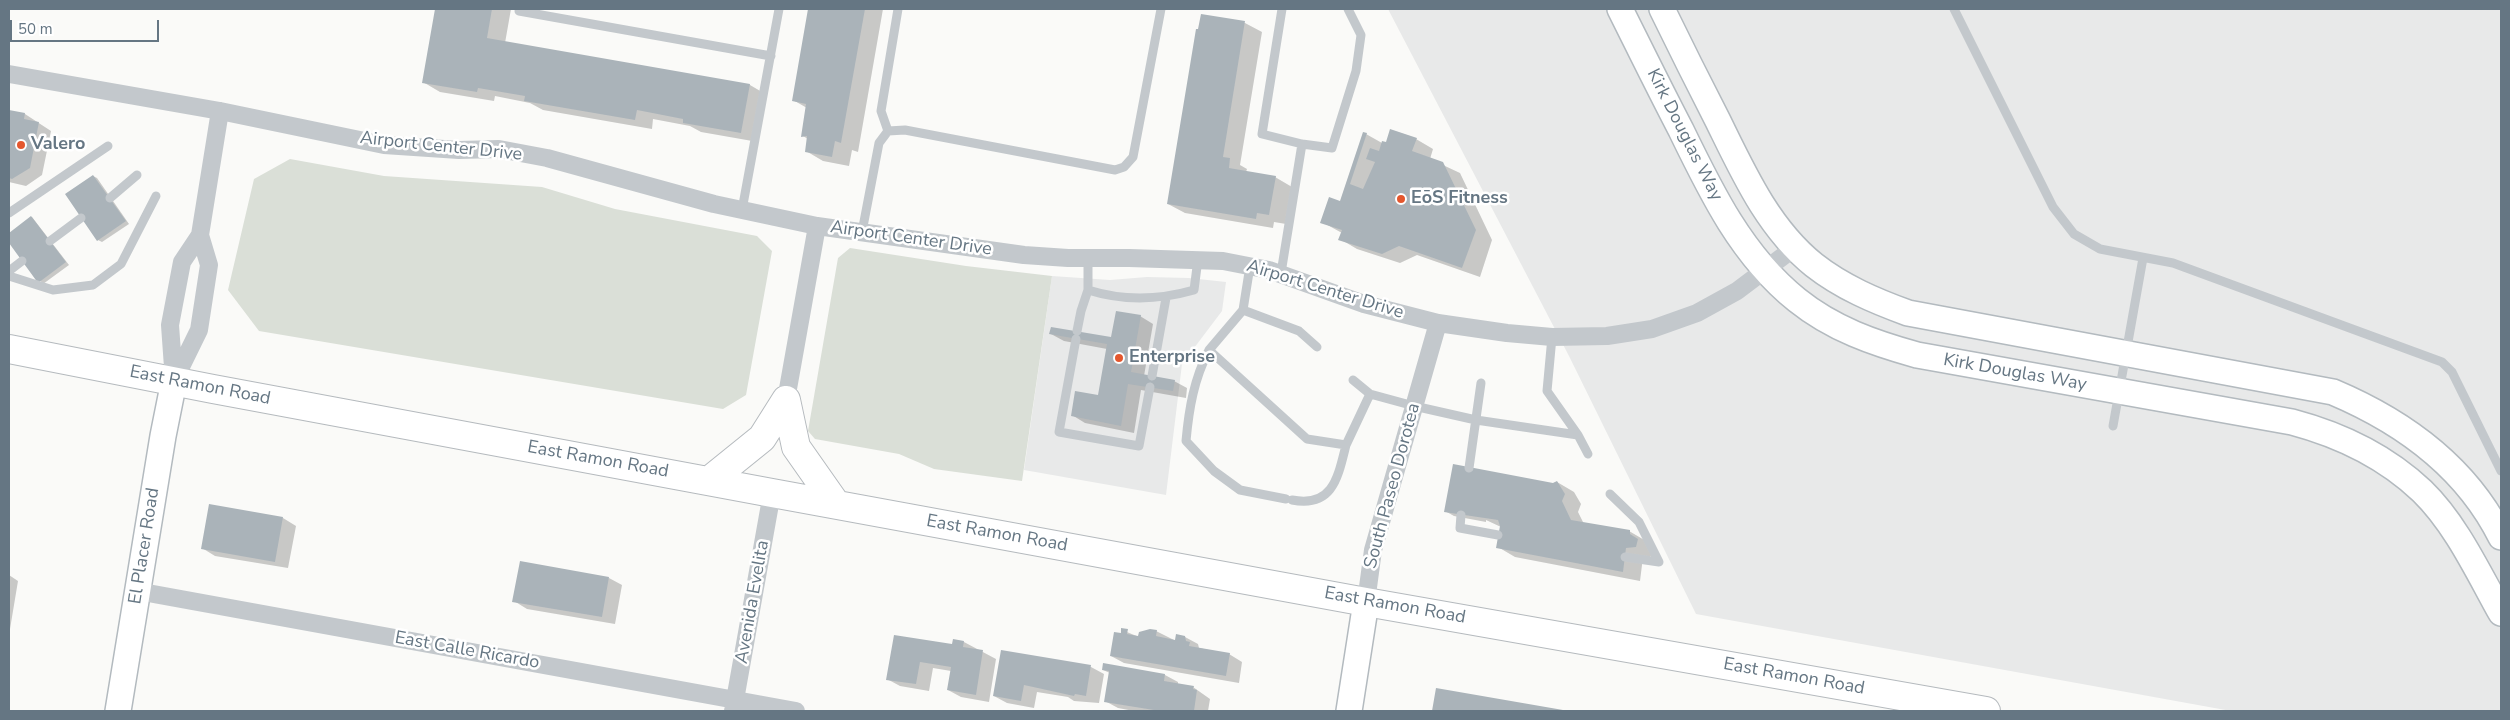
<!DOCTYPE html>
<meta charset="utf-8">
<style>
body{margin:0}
#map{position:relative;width:2510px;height:720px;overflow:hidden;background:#fafaf8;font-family:"Nunito Sans",sans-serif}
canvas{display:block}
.frame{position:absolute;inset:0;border:10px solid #657683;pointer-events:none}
.scale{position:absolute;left:10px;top:20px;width:149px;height:22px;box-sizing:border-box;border:2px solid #657683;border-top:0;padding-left:6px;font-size:15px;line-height:18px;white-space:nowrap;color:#657683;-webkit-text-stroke:4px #fff;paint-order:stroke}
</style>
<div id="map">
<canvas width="2510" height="720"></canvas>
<div class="frame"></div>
<div class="scale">50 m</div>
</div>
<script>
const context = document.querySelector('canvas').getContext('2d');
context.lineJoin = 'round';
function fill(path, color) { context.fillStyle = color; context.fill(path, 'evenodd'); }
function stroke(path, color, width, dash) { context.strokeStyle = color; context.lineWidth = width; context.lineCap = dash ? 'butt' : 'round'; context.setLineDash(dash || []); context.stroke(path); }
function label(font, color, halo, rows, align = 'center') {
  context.font = font + ' "Nunito Sans",sans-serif'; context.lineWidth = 5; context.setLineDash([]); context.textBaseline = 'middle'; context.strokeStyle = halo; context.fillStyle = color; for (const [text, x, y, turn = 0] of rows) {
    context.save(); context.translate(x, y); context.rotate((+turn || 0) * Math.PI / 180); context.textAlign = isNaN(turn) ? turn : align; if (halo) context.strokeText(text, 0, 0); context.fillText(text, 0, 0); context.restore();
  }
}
fill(new Path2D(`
 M1388 9H2501V711H2231L1696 614 1569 356Z
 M1052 276 1110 280 1147 277 1189 278 1226 282 1222 311 1182 364 1166 495 1024 470Z`), '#e8e9e9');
fill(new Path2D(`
 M290 159 384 176 542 187 615 209 757 236 772 251 746 395 723 409 259 331 228 290 254 179Z
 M850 248 966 266 1052 276 1022 481 934 469 899 454 815 439 808 431 838 258Z`), '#dadfd7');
fill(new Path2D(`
 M436 9H511L505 43 750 85 767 95 758 142 701 132 690 126 653 119 652 129 543 110 530 103 495 96 494 101 440 92 423 82Z
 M810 9H883L858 152 852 150 849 166 823 161 806 151 808 139 803 136 807 108 793 100Z
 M1202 16 1245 23 1262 32 1240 165 1247 169 1246 172 1275 177 1292 187 1286 224 1274 222 1273 228 1185 213 1168 204Z
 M9 111 25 114 51 131 42 175 26 186 9 182Z
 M1366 134 1382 143 1416 139 1433 149 1430 159 1460 173 1492 240 1480 277 1417 255 1400 263 1357 249 1340 239 1342 233 1322 222 1341 202Z
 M93 176 97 178 129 224 102 242 98 240Z
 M32 217 69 265 43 284 9 241V234Z
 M1140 316 1153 324 1144 376 1174 381 1187 388 1186 398 1141 390 1134 433 1085 423 1072 415 1099 396 1107 349 1064 341 1051 334 1112 339Z
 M1557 482 1574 492 1581 504 1578 512 1584 524 1629 531 1646 541 1653 556 1643 557 1640 581 1515 557 1498 547 1501 527 1486 520V522L1454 516 1445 511Z
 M283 518 296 526 288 568 215 556 202 548Z
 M9 575 18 581 9 635Z
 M609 578 622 585 615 624 527 609 514 601Z
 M1122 630 1139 637 1156 631 1176 641 1185 637 1198 644 1199 648 1229 654 1242 662 1239 683 1124 663 1111 656Z
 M895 636 953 645 954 640 964 642 996 659 989 702 961 697 948 690 951 671 933 668 929 691 900 686 887 679Z
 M1002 651 1091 667 1104 674 1099 703 1074 701 1068 697 1037 692 1034 708 1007 703 994 696Z
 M1104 664 1165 675 1178 682V684L1193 687 1210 699 1208 711H1134L1118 708 1105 701 1110 673 1103 670Z
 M1437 690 1562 711H1433Z`), '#0003');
fill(new Path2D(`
 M435 9H492L487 38 750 84 741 133 683 123V119L637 110 635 120 524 101 525 96 478 88 477 92 422 83Z
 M808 9H865L841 143 835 141 832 157 805 152 807 136 801 137 806 104 792 101Z
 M1201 14 1245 21 1223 157 1230 158 1229 168 1276 176 1269 215 1257 213 1256 219 1167 204 1196 29H1198Z
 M9 110 25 113 24 119 39 122 30 168 12 179 9 178Z
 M1390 129 1417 138 1412 151 1443 162 1476 230 1462 268 1399 246 1382 254 1338 240 1342 230 1320 223 1329 197 1340 201 1363 132 1367 133 1350 184 1363 189 1375 162 1366 159 1370 148 1379 151 1382 141 1386 142Z
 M93 175 126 221 97 241 65 194Z
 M31 216 66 262 38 283 9 243V233Z
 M1116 311 1141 315 1131 372 1175 380 1173 391 1128 384 1121 426 1071 416 1075 391 1098 395 1107 344 1049 334 1051 327 1111 337Z
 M1453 464 1553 483 1557 481 1565 494 1562 501 1571 520 1630 530V534L1638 539 1636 547 1626 548 1623 572 1496 548 1500 526 1498 520 1444 512Z
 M209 504 283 517 275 562 201 549Z
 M520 561 609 577 602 617 512 602Z
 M1121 628 1128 629 1127 634 1138 636 1139 632 1150 629 1157 630 1156 636 1175 640 1176 634 1185 636 1186 641 1190 642 1189 646 1230 653 1226 676 1110 656 1114 632 1121 633Z
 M894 635 952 644 953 639 964 641 963 647 983 650 976 695 947 690 951 667 920 662 916 684 886 680Z
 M1001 650 1091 665 1086 696 1075 694 1074 696 1024 685 1021 701 993 696Z
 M1103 663 1165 674 1164 681 1194 686 1193 689 1197 690 1194 711H1160L1104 702 1109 671 1102 670Z
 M1436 688 1563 710V711H1432Z`), '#aab3b9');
const secondary = new Path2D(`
 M1620 9C1640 49 1660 90 1681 130 1711 192 1742 256 1797 300 1833 329 1874 343 1917 355L2292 422C2341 435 2385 456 2422 491 2456 524 2478 572 2501 613
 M1662 9C1680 46 1699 84 1718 121 1743 172 1768 228 1814 265 1842 287 1875 301 1908 313L2333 392C2404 422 2466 467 2501 537
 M118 711 163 436 174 381
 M1349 711 1366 602`);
const primary = new Path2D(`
 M9 349 213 389 772 493 1366 602 1986 711
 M786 400 796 447 836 504
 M710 480 762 438 786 400`);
stroke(secondary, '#b3babf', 28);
stroke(primary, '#b5babe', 30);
stroke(new Path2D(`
 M520 9 519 11 771 56
 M1282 9 1262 134 1302 144 1332 148 1356 71 1361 35 1348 9
 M1954 9 2053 207 2074 234 2100 249 2173 263 2442 362 2452 372 2501 471
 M888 131 905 130 1115 170 1124 167 1133 157 1161 9
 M888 131 881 111 898 9
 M110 198 137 175
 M742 210 779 9
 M9 213 108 146
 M862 232 879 143 888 131
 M50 241 81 218
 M1088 258V290C1123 301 1159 300 1194 290L1198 259
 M1250 266 1243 310 1299 331 1317 347
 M9 271 22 261
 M1281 273 1302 144
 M9 276 53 290 93 285 121 264 156 196
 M1077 331 1081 311 1088 290
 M1552 337 1547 391 1578 435
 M1076 339 1059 432 1139 446 1150 387
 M1209 350 1243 310
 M1152 376 1166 298
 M1353 380 1370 394 1414 406 1476 420 1578 435 1588 454
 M2113 426 2143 258
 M1346 445 1370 394
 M1469 468 1481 383
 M1610 494 1639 522 1659 562 1625 557
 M1286 499 1240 490 1214 471 1186 441C1189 408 1194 379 1209 350L1307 439 1346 445C1338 477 1333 508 1292 500
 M1461 515 1460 528 1498 535`), '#c3c8cc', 9);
stroke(new Path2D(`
 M9 74 220 111 384 145 459 150 499 149 547 158 714 204 817 226 1024 255 1068 258H1129L1223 261 1269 270 1364 304 1438 323 1507 333 1552 337 1607 336 1652 329 1697 313 1737 291 1794 248
 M174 381 199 330 209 265 200 235 220 111
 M174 381 170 325 182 262 200 235
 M786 400 817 226
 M137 591 796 711
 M1366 602 1373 550 1438 323
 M733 711 772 493`), '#c3c8cc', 18);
stroke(secondary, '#fff', 25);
stroke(primary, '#fff', 28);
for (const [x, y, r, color] of [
 [21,145,5,"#e4572e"],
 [1401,199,5,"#e4572e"],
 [1119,358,5,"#e4572e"]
]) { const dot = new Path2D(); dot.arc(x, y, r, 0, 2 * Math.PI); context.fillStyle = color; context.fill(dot); stroke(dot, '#fff', 2); }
label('18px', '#657683', '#fff', [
 ["Kirk Douglas Way",1684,135,63],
 ["Airport Center Drive",441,147,6],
 ["Airport Center Drive",911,239,8],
 ["Airport Center Drive",1325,290,17],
 ["Kirk Douglas Way",2015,373,10],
 ["East Ramon Road",200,386,11],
 ["East Ramon Road",598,460,10],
 ["South Paseo Dorotea",1393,486,-75],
 ["East Ramon Road",997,534,10],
 ["El Placer Road",145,546,-81],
 ["Avenida Evelita",753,602,-80],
 ["East Ramon Road",1395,606,10],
 ["East Calle Ricardo",467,651,10],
 ["East Ramon Road",1794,677,10]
]);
label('bold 18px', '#657683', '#fff', [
 ["Valero",31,145],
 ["EōS Fitness",1411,199],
 ["Enterprise",1129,358]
], 'left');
</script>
